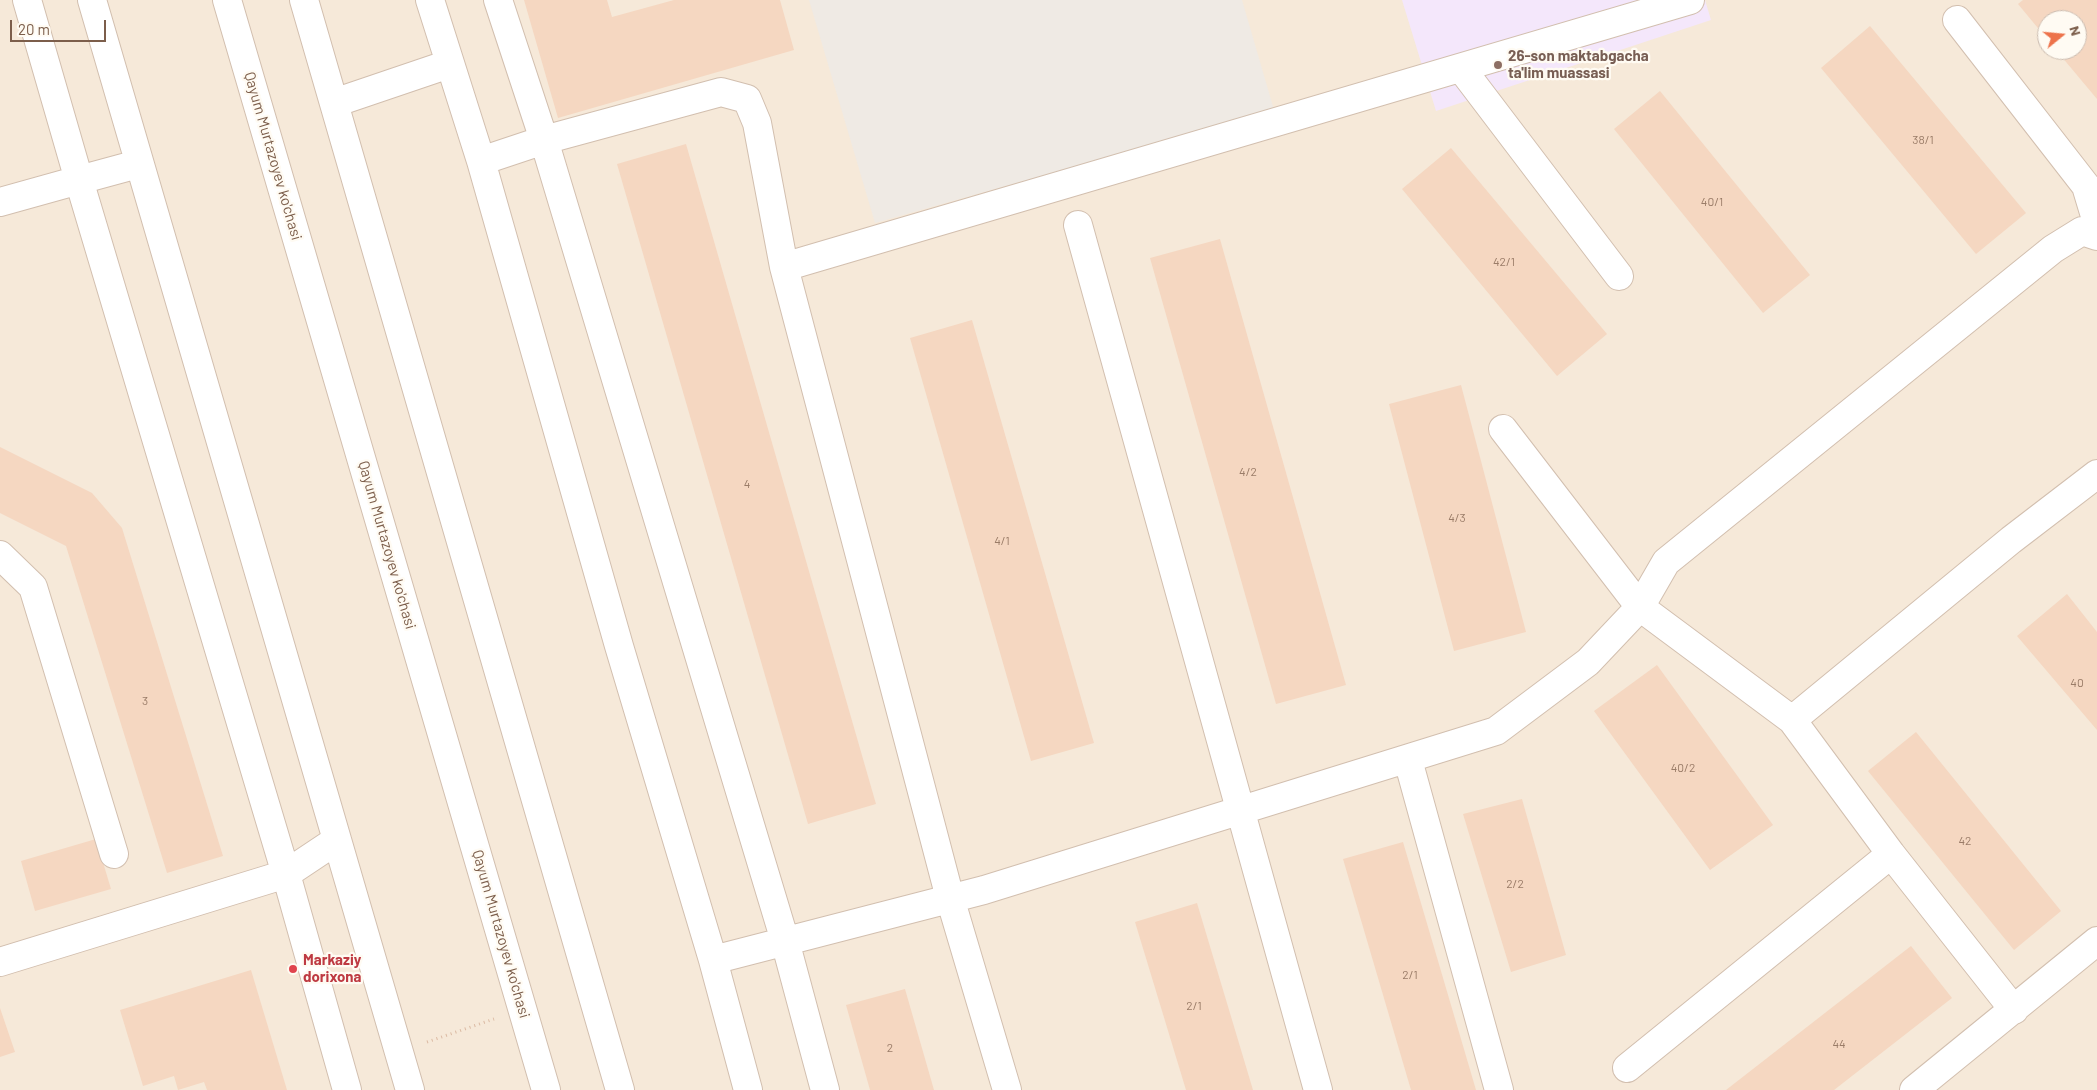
<!DOCTYPE html>
<style>
body{margin:0}
#map{position:relative;width:2097px;height:1090px;overflow:hidden;background:#fef7eb;font-family:Barlow,sans-serif}
canvas{display:block}
.north{position:absolute;left:2037px;top:10px;width:50px;height:50px;box-sizing:border-box;background:#fffbf3;border:1px solid #cbbcb0;border-radius:50%;rotate:73deg;font-size:14px;font-weight:700;line-height:20px;text-align:center;color:#7c5e4b}
.north::after{content:'';display:block;margin:auto;width:18px;height:22px;background:#ed734b;clip-path:polygon(50% 0,100% 100%,50% 72%,0 100%)}
.scale{position:absolute;left:10px;top:20px;width:96px;height:22px;box-sizing:border-box;border:2px solid #7c5e4b;border-top:0;padding-left:6px;font-size:15px;line-height:18px;white-space:nowrap;color:#7c5e4b;-webkit-text-stroke:4px #fffbf3;paint-order:stroke}
</style>
<div id="map">
<canvas width="2097" height="1090"></canvas>
<div class="north">N</div>
<div class="scale">20 m</div>
</div>
<script>
const context = document.querySelector('canvas').getContext('2d');
context.lineJoin = 'round';
function fill(path, color) { context.fillStyle = color; context.fill(path, 'evenodd'); }
function stroke(path, color, width, dash) { context.strokeStyle = color; context.lineWidth = width; context.lineCap = dash ? 'butt' : 'round'; context.setLineDash(dash || []); context.stroke(path); }
function label(font, color, halo, rows, align = 'center') {
  context.font = font + ' Barlow,sans-serif'; context.lineWidth = 4.5; context.setLineDash([]); context.textBaseline = 'middle'; context.strokeStyle = halo; context.fillStyle = color; for (const [text, x, y, turn = 0] of rows) {
    context.save(); context.translate(x, y); context.rotate((+turn || 0) * Math.PI / 180); context.textAlign = isNaN(turn) ? turn : align; if (halo) context.strokeText(text, 0, 0); context.fillText(text, 0, 0); context.restore();
  }
}
fill(new Path2D(`
 M0 0H2097V1090H0ZM2047 20H2077V50H2047Z`), '#f6e9d9');
fill(new Path2D(`
 M809 0H1242L1274 110 875 223Z`), '#efeae4');
fill(new Path2D(`
 M1402 0H1705L1711 20 1436 111Z`), '#f4e7fb');
fill(new Path2D(`
 M524 0H607L612 17 674 0H780L794 50 558 118Z
 M2023 0H2097V99L2056 50H2077V20H2047V39L2018 4Z
 M1870 26 2026 213 1976 254 1821 68Z
 M1660 91 1810 275 1763 313 1614 129Z
 M686 144 876 804 808 824 617 164Z
 M1451 148 1607 334 1557 376 1402 189Z
 M1220 239 1346 685 1276 704 1150 258Z
 M972 320 1094 743 1031 761 910 338Z
 M1461 385 1526 632 1454 651 1389 404Z
 M0 447 92 493 122 528 223 856 167 873 66 546 0 513Z
 M2067 594 2097 632V730L2017 636Z
 M1657 665 1773 825 1710 870 1594 711Z
 M1916 732 2061 911 2014 950 1868 771Z
 M1522 799 1566 955 1511 972 1463 814Z
 M96 839 111 889 35 911 21 861Z
 M1403 842 1476 1090H1411L1343 859Z
 M1197 903 1253 1090H1186L1135 922Z
 M1911 946 1952 998 1834 1090H1726Z
 M251 970 287 1090H207L204 1082 178 1090 174 1076 143 1086 120 1010Z
 M905 989 934 1090H870L846 1005Z
 M0 1008 15 1052 0 1057Z`), '#f5d7c1');
const minor = new Path2D(`
 M92 0 410 1090
 M227 0 546 1090
 M304 0 620 1090
 M430 0 481 161 619 646 713 960 748 1090
 M498 0 544 140 785 941 825 1090
 M1957 20 2086 186 2095 216 2096 235
 M1461 68 1619 276
 M334 103 449 64
 M481 161 544 140 721 92 747 99 757 123 784 267 950 898 1007 1090
 M138 164 79 180 286 874 347 1090
 M0 202 79 180 27 0
 M1078 225 1318 1090
 M784 267 1690 0
 M1503 429 1640 607 1792 720 1891 854 2014 1010
 M0 555 33 587 114 854
 M1792 720 2011 540 2097 474
 M1408 760 1499 1090
 M713 960 984 890 1496 731 1588 662 1640 607 1666 562 2053 249 2082 231 2097 236
 M0 962 286 874 337 840
 M1627 1068 1891 854
 M1914 1090 2097 941`);
stroke(minor, '#d2bfaf', 30);
stroke(new Path2D(`
 M427 1042 494 1019`), '#dbbaa3', 3, [1, 4]);
stroke(minor, '#fff', 28);
for (const [x, y, r, color] of [
 [1498,65,5,"#8d6e63"],
 [293,969,5,"#e0444e"]
]) { const dot = new Path2D(); dot.arc(x, y, r, 0, 2 * Math.PI); context.fillStyle = color; context.fill(dot); stroke(dot, '#fffbf3', 2); }
label('12px', '#9a7c68', null, [
 ["38/1",1923,140],
 ["40/1",1712,202],
 ["42/1",1504,262],
 ["4/2",1248,472],
 ["4",747,484],
 ["4/3",1457,518],
 ["4/1",1002,541],
 ["40",2077,683],
 ["3",145,701],
 ["40/2",1683,768],
 ["42",1965,841],
 ["2/2",1515,884],
 ["2/1",1410,975],
 ["2/1",1194,1006],
 ["44",1839,1044],
 ["2",890,1048]
]);
label('bold 15px', '#785e54', '#fffbf3', [
 ["26-son maktabgacha",1508,56],
 ["ta'lim muassasi",1508,73]
], 'left');
label('15px', '#7c5e4b', '#fffbf3', [
 ["Qayum Murtazoyev ko'chasi",273,156,74],
 ["Qayum Murtazoyev ko'chasi",387,545,74],
 ["Qayum Murtazoyev ko'chasi",501,934,74]
]);
label('bold 15px', '#be3a42', '#fffbf3', [
 ["Markaziy",303,960],
 ["dorixona",303,977]
], 'left');
</script>
